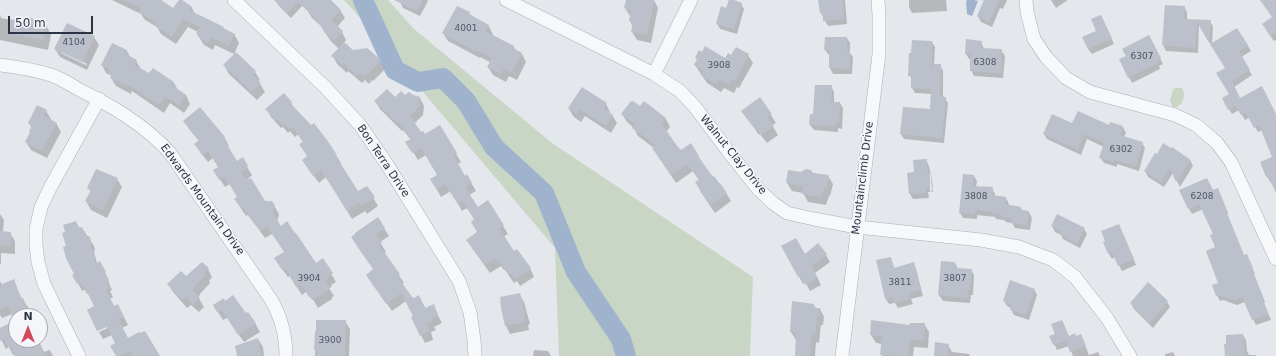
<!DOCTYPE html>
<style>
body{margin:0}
#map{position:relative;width:1276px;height:356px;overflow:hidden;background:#e4e7ec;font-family:"DejaVu Sans",sans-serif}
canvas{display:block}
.north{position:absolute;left:8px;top:308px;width:40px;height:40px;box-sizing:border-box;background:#f4f6f9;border:1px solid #a4a8b1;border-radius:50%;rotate:0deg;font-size:11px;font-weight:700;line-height:16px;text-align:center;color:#2b3445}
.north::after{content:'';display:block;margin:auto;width:14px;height:18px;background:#d1495b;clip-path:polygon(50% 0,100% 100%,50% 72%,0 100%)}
.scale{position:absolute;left:8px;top:16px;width:85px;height:18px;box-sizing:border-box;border:2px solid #2b3445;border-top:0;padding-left:5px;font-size:12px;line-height:14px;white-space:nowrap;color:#2b3445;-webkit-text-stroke:3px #f4f6f9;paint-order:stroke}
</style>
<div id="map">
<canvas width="1276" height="356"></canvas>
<div class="north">N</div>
<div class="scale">50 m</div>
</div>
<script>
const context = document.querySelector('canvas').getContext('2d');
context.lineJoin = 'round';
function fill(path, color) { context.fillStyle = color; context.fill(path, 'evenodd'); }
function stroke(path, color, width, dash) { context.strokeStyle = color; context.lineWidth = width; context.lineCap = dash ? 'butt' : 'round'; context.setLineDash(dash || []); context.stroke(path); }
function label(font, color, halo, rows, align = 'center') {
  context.font = font + ' "DejaVu Sans",sans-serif'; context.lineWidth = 3; context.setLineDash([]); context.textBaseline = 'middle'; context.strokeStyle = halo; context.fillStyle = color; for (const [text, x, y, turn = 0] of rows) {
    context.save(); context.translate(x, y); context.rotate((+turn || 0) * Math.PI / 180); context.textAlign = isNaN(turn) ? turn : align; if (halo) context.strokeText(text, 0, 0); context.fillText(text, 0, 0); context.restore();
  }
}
fill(new Path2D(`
 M344 0H388L414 29 552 143 753 277 750 356H559L555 248 363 21Z
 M1175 88H1182C1187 95 1182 109 1173 107L1170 101 1173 90Z`), '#c9d6c5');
fill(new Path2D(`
 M967 0H974L978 1 972 16 967 14 966 2Z`), '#9fb4cc');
fill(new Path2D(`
 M112 0H161L174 10 191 6 195 14 234 34 239 43 234 54 215 45 213 50 204 45 197 34 198 32 188 27 176 44 161 34 157 27 145 20 141 14Z
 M277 0H304L306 2 291 18 279 6 276 1Z
 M316 0H329L340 10 345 18 337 27 342 32 346 40 344 43 353 51 380 61 385 69 373 81 372 80 369 84 365 80 362 83 348 71 347 73 337 64 333 56 339 49 330 40 320 25 312 18 307 10Z
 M399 0H427L428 1 420 16 403 8Z
 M627 0H654L658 8 651 43 637 40 632 32 633 27 630 21V16L625 8Z
 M730 0 741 4 744 9 737 34 720 29 717 23 727 9Z
 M819 0H845L847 24 828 26 821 13Z
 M909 0H946L947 11 912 13 909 7Z
 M982 0H1007L1003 9 1000 8 992 27 981 22 978 16 985 1Z
 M1051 0H1068L1056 8Z
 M1260 0H1276V40L1274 41 1266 30 1273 17Z
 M1165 6 1184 7 1187 12V20L1210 21 1213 27 1212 44 1237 29 1248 46 1251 51 1241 57 1252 75 1234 87 1240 99 1276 115V191L1272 181 1270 182 1267 176 1262 163 1274 158 1262 130 1258 132 1250 117 1245 120 1239 110 1232 114 1229 109 1230 94 1226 69 1199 25 1198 53 1166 51 1163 45Z
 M469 13 471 16 488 25 493 34 492 36 514 47 516 51 522 54 526 62 517 80 509 76 506 82 493 75 488 67 490 62 480 57V58L448 41 443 33Z
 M0 14 1 18 21 22 38 21 40 24 46 25 51 35 48 50 0 40Z
 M1101 16 1114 44 1092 54 1088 49 1098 32Z
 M94 37 99 45 87 70 60 57 55 49ZM61 51 87 64 86 65 61 53Z
 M847 38 850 43V53L853 57 852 74H833L830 68V55H829L825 50Z
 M932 42 935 47 934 65H940L943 71V98H945L948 103 944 143 904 139 901 134 930 110 932 94 915 93 912 88V79L909 75Z
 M981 42 984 49 1001 50 1005 56 1003 78 974 76 971 70V59H969L966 54Z
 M1152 42 1163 64 1159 66 1160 69 1132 83 1120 60Z
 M127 51 130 57 136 61 141 69V70L150 74 153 70 174 83 178 90 186 95 190 104 184 113 170 103 164 113 132 91 131 94 116 86 111 78 112 76 106 73 102 65Z
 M702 53 726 59 731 56 748 55 753 63 739 88 737 87 734 93 724 88 721 92 707 83 695 65 698 60 696 58Z
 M224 65 255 72 260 80 258 81 265 92 257 100 229 74Z
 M831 86 834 92V103H840L843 108 842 129 838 128V132L814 130 810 125 814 115Z
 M284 94 291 103 296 110 326 141 336 155 341 163 340 164 358 193 367 187 378 206 367 214 365 211 352 219 326 177 319 183 308 168V157L303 142 298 134 295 137 290 131 288 133 283 127 281 128 271 117 267 109Z
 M405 97 420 98 424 106 423 115 414 124 421 133 424 135 439 126 461 162 457 164 465 177 467 176 476 191 469 195 477 208 488 202 508 234 503 237 514 252 530 268 534 277 520 286 517 281 514 283 505 270H504L501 266 490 273 472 248 478 233 475 220 467 208 462 211 451 191 441 197 431 179 438 175 426 155 418 160 407 142 411 140 403 130 402 131 380 109 375 101Z
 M760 98 776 123 772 125 778 135 767 143 760 134 759 135 743 111Z
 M644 102 666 119 670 127 666 132 681 151 691 145 703 165 726 193 731 201 715 213 706 200 696 183 699 180 693 171 676 183 658 156 654 148 638 136 633 127 627 122 622 114 640 107Z
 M606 104 610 112 609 113 612 115 617 123 611 133 585 116 581 122 574 117 569 109Z
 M46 111 51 119V120L56 123 61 132 47 158 31 150 26 142 32 129 29 123Z
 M184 121 224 137 229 146 227 147 237 162 242 159 252 175 246 181 264 202 274 206 279 214 277 222 281 227 316 264 323 260 336 282 331 285 332 287 329 288 334 296 332 297V299L318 308 311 296 309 297 306 292 302 295 290 276 288 277 280 266 285 252 272 234 265 238 248 215 246 216 235 199 238 197 230 184 225 187 219 178V167L213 158 208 162 200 152 196 144 199 141 189 129Z
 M1073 124 1123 127 1126 133 1124 137 1142 143 1145 148 1139 171 1117 164V167L1104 163 1100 157 1104 147 1087 139 1081 155 1047 139 1044 134Z
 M926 160 929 166 931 175 929 173 930 192 932 191 931 175 932 178 933 192H928L929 198 913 199 910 194 915 173Z
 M1190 160 1193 166 1180 187 1173 173 1164 187 1148 177 1145 171Z
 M812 173 828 176 833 184 830 196H829L826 205 808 202 803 193 792 191 787 183Z
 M974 176 977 181 976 187 992 188 995 194V197L1006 198 1009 204 1008 206 1021 208 1023 212H1029L1032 218 1030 230 1015 228 1012 223 1006 222 1004 220 996 219 995 217 977 215V219L963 218 960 213Z
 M117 179 122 187 107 218 91 210 86 201 91 192 88 188Z
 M1213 191 1220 195 1228 213 1227 214 1244 256 1249 261 1255 274 1254 275 1265 302 1264 303 1271 320 1256 325 1245 302 1237 305 1223 300 1220 301 1217 295 1220 284 1215 234 1203 209 1192 214 1189 209Z
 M0 214 4 220 3 232 10 233 15 241V254L1 253V264H0Z
 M76 222 80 229 82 228 94 246 95 250 94 252 97 263 104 270 109 281H108L112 290 110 291 113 297 110 299 114 307 122 313 128 325 122 328 128 339 159 356H117L116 344 112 335 103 339 99 332 112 326 95 306 89 293 87 294 85 290 82 291 78 283 67 247Z
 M1052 226 1084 229 1087 234 1080 248 1063 239 1061 235 1055 232Z
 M384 228 389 236 380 242 386 252 384 253 404 283 402 284 412 298 414 299 419 297 426 309 433 306 442 323 434 327 436 330 431 332 433 340 425 343 421 335 414 317 406 301 392 311 367 275 374 270 357 246Z
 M1121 230 1136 265 1122 271 1115 257 1112 259 1109 254Z
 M783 247 805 255H826L830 262 815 273 821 285 810 291 805 282 803 284Z
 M890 258 895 269 913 263 916 269 923 296 911 299 913 304 898 308 895 303 889 304 886 299Z
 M955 263 958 269 971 270 974 275 973 295H971L970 303 943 301 939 295Z
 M208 269 212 277 209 281 210 283 200 294V295L198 297 204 307 199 312 191 305 187 308 173 292 168 284Z
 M0 281 2 285 13 281 22 299 28 307 31 316H16V340H38L44 352 50 350 53 356H16L13 355 9 347 6 349 0 337V329L15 322 12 314 2 318 0 315Z
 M1148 283 1167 302 1170 307 1153 328 1134 309 1131 303Z
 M1034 289 1037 295 1029 320 1014 315 1011 309V308L1007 306 1004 301Z
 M519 294 524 302 530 324 528 325 529 330 510 334 506 326Z
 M814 305 816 309H820L824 317 823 325H821L819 343 816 342 815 356H796V340L791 332Z
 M214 306 246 314 255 323 260 332 244 342 227 318 223 320Z
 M345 321 350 329 349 356H315L316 332Z
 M1062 321 1069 337H1076L1081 335 1089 355 1098 352 1100 356H1073L1069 346 1057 350 1051 337 1056 334Z
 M924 324 929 332 928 348 914 347 913 356H882V344L876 343 871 335 910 326Z
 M1243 335 1246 340 1247 351 1249 355H1256L1257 356H1226Z
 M258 339 263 347 264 356H238Z
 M948 345 952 352 969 354 970 356H935Z
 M534 350 548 351 551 356H533Z
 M1173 352 1175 356H1165V354Z`), '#0003');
stroke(new Path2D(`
 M363 0 395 70 418 82 443 78 466 101 494 147 544 193 576 272 621 339 626 356`), '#9fb4cc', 20);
fill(new Path2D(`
 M123 0H161L173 8 179 0H182L191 6 189 10 224 27 223 28 235 34 229 46 211 37 208 43 198 37 199 35 196 34 200 27 183 19 172 36 155 26 157 23 139 12 141 8Z
 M274 0H331L341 10 331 20 343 31 334 41 324 32 326 30 317 22 318 21 298 2 287 13Z
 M394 0H423L417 11Z
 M626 0H654L647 35 631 32 633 22 629 21 631 10 624 8Z
 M729 0H734L742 3 734 29 716 24 721 6 726 8Z
 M818 0H843L844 19 823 21V13H820Z
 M984 0H999L989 22 977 16Z
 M1260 0H1276V32L1271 36 1262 24 1272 17Z
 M1165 5 1185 6 1184 19 1211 20 1209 43 1197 22 1195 48 1162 45Z
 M457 6 470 12 469 14 489 25 485 31 514 46 513 48 522 53 512 73 504 68 501 74 487 67 492 58 476 50 475 51 442 33Z
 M1101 15 1112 38 1088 49 1082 37 1096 31 1091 19Z
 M30 18 39 20 38 22 46 24 43 40 7 33 9 19 20 21 21 19 30 21Z
 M67 23 95 36 82 62 54 49Z
 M1237 28 1248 45 1239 51 1250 70 1232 81 1240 98 1262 86 1276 114V193L1268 176 1266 177 1260 162 1272 157 1259 125 1254 128 1246 113 1241 115 1235 106 1228 110 1222 98 1229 94 1216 73 1225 68 1210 44Z
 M1149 35 1161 58 1157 61 1158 63 1128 78 1119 59 1126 56 1122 49Z
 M825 37H847V51H850V69L829 68V50H824Z
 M966 39 982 41 981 48 1002 49 1001 73 970 71V54H965Z
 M912 40 932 41V68H933L934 64H941L940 96 946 97 942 138 900 134 903 107 930 109 931 89 911 88V76H908L909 53H911Z
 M344 42 353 50 367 48 381 60 368 74 367 73 364 76 359 73 357 76 343 63 342 65 331 56Z
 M112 43 127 50 126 54 137 60 134 65 149 73 153 68 174 82 172 85 186 95 179 105 165 96 159 105 127 84 126 86 110 78 112 75 109 73 110 70 101 65Z
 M705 46 725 58 728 53 731 55 736 47 749 54 735 81 732 79 729 85 719 80 716 84 701 75 704 71 694 65 697 59 695 58 699 50 702 52Z
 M236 52 256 71 252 75 261 83 252 92 223 65Z
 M815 85H832L831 102H840L839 123H836L835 126 809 125 810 114H813Z
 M582 87 607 103 603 108 613 115 606 126 580 109 577 114 568 108Z
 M387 89 395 97 401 91 405 95 409 92 413 95 420 97 419 107 410 116 421 132 423 131 425 134 440 125 457 153 454 156 465 176 467 174 472 183 465 187 478 207 488 200 504 225 499 228 514 251 517 249 531 268 515 279 511 273 509 275 500 262 499 263 496 258 485 265 466 240 477 232 471 222 474 219 462 200 457 203 445 184 436 189 430 179 437 175 421 148 412 153 405 142 411 139 398 122 397 123 374 101Z
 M284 93 292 102 291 104 311 125 314 123 327 140 337 155H336L337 158 358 191 367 186 375 197 361 206 359 203 347 211 321 170 313 176 302 160 307 156 299 144 303 142 292 127 289 129 284 124 283 125 277 119 276 121 265 109Z
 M760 97 772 114 767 117 774 126 761 135 755 127 754 128 741 111Z
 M631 101 632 102 633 101 640 106 644 101 666 118 662 124 677 146 681 150 691 143 699 156H698L713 177 714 176 719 183H720L727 193 710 205 700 191H701L695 182 699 180 687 164 671 175 652 148 656 145 632 128 635 124 621 114Z
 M37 105 47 110 44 116 57 123 42 151 25 142 30 132 29 131 32 126 28 123Z
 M200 107 225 137 223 138 237 161 243 157 248 166 241 173 247 180 251 178 265 201H272L275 205 273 213 281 226 287 221 295 233H296L316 263 323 258 333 273 328 277 329 278 325 280 330 288 328 289 329 290 312 300 305 289H304L301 285 296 287 285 268 282 270 274 258 284 252 267 226 260 231 250 216 249 217 243 207 241 208 234 199 237 197 225 177 219 180 213 170 218 167 208 151 203 155 194 144 199 140 183 121Z
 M1078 111 1109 125 1110 122 1123 126 1120 135 1143 142 1136 166 1114 160V162L1099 158 1104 143 1084 134 1078 150 1043 134 1052 114 1072 123Z
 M1163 143 1171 148 1172 147 1191 160 1176 182 1170 168 1161 182 1144 171 1155 153 1157 154Z
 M927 159V171H930V187H926V193L909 194 907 173 914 172 913 160Z
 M96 169 118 178 103 210 85 201 91 190 87 188Z
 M806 169 811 170 813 173 829 175 827 187 824 188 822 197 802 194 803 186 786 183 788 170 801 172Z
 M963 174 974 175 973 186 993 187 992 195 1006 197 1005 204 1021 207V210L1029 211 1027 225 1011 223 1012 218 1002 217V215L992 213V212L975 210V214L959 213Z
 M1207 178 1213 190 1218 188 1226 208H1225L1244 255 1247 254 1253 268 1252 269 1263 297H1262L1268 314 1252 320 1242 297 1234 300 1219 295 1216 296 1212 285 1218 283 1206 251 1215 247 1210 235 1213 234 1199 204 1188 209 1179 190Z
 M1057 214 1085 228 1077 244 1059 234 1061 231 1051 226Z
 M378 217 385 228 376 234 382 243 379 245 400 274 397 276 412 297 414 298 419 295 425 308 434 304 438 315 431 318 432 321 427 324 430 331 420 336 411 317 413 316 401 293 386 304 366 275 373 269 351 237 355 234V233Z
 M76 221 78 228 82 227 84 234 90 237 91 242 90 243 96 263 100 261 106 272 104 273 108 281 106 282 109 288 106 290 114 306 118 304 124 317 118 319 128 338 139 332 140 333 145 331 160 356H133L130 351 120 356H116L110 346 115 343 107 327 97 331 87 310 94 306 84 286H82L80 282 77 284 72 275 74 274 66 258 63 247 66 246 62 233 65 232 63 225Z
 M1119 224 1134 259 1118 266 1112 252 1108 254 1103 242 1105 241 1101 231Z
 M0 231 11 232 10 246 0 245Z
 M796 238 805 254 818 243 827 254 811 266 818 278 805 285 801 276 798 277 781 246Z
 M891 257 894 268 914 262 921 290 909 293 910 299 894 303 892 297 885 299 876 260Z
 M941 261 955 262V268L972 269 970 290H968L967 298 938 295Z
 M202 262 209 268 204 273 206 275 195 285 196 286 192 290 200 298 193 305 186 297 182 300 167 284 181 271 186 276Z
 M14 279 21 298H23L31 316H12L8 306 0 309V285Z
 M1010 280 1035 289 1026 315 1010 310 1011 304 1003 301Z
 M1148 282 1168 301 1150 323 1130 303Z
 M520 293 526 315 524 317 525 322 505 326 501 308 500 297Z
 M233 295 246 313 248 312 256 323 238 335 222 310 219 312H217L213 305 224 298 225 301Z
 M792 301 814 304V308H820L819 317H817L815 335H811L810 356H795L796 333 790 332Z
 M16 320V340H38L46 356H15L11 347H8L4 339 0 341V328Z
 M316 320H346L345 356H317V350H314L315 331H316Z
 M871 320 909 325 910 323H925L924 340 910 339 908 356 880 355 882 336 870 335Z
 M1062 320 1069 336 1075 333 1076 336 1081 334 1086 346 1070 352 1066 341 1053 345 1049 336 1055 334 1051 324Z
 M1243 334 1245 356H1225L1224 344H1226V335Z
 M258 338 261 356H237L235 346Z
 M935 342 949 344 948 356H934Z`), '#bbc0ca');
const minor = new Path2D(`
 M234 0 325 87 360 125 388 166 459 281 470 312 474 340 475 356
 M506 0 654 74 680 91 695 107 731 155 758 189 773 203 787 213 814 219 857 227 981 240 1019 247 1053 260 1075 277 1107 318 1130 356
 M1026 0 1027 12 1034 39 1046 57 1066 78 1090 92 1175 115 1196 125 1217 143 1231 162 1276 259
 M0 65C17 67 34 70 51 75 60 78 70 84 78 89 112 106 145 125 170 153L270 298C281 316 286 335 286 356
 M654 74 691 0
 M79 356 44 284 38 262 36 245V229L41 207 50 188 99 99
 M842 356 879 54V15L878 0`);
stroke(minor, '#a9aeb7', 14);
stroke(minor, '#f7f8fa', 13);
label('9px', '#4f5766', null, [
 ["4001",466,29],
 ["4104",74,43],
 ["6307",1142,57],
 ["6308",985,63],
 ["3908",719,66],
 ["6302",1121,150],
 ["3808",976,197],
 ["6208",1202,197],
 ["3904",309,279],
 ["3807",955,279],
 ["3811",900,283],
 ["3900",330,341]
]);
label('11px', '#2b3445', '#f4f6f9', [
 ["Walnut Clay Drive",733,155,51],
 ["Bon Terra Drive",383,161,56],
 ["Mountainclimb Drive",863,178,-83],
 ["Edwards Mountain Drive",202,200,54]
]);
</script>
